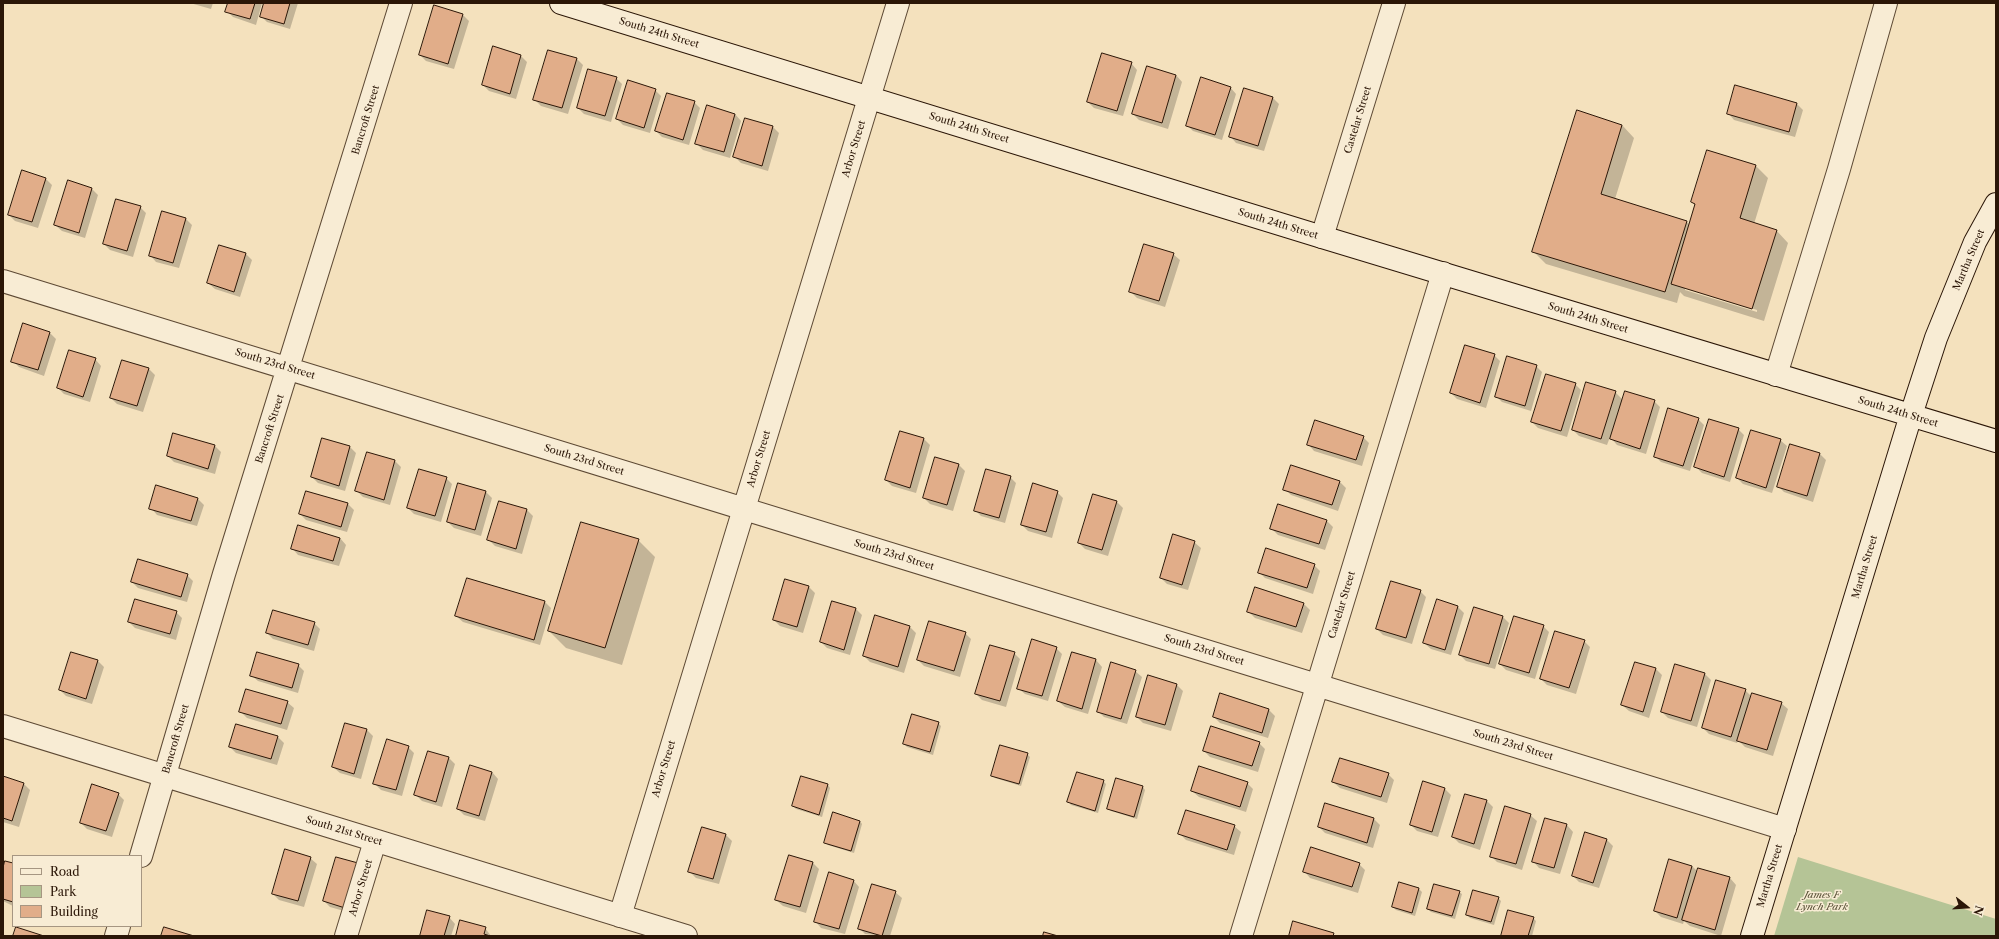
<!DOCTYPE html>
<style>
body{margin:0}
#map{position:relative;width:1999px;height:939px;overflow:hidden;background:#f4e1bd;font-family:"Libre Caslon Text",serif}
canvas{display:block}
.frame{position:absolute;inset:0;border:4px solid #2b1607;pointer-events:none}
.legend{position:absolute;left:12px;top:855px;width:130px;height:72px;box-sizing:border-box;background:#f8ecd4;border:1px solid #a69682;margin:0;padding:5px 7px;list-style:none;font-size:12px;color:#2b1607}
.legend li{display:flex;align-items:center;gap:8px;height:20px}
.legend b{width:20px;border:1px solid #a69682}
.north{position:absolute;left:1947px;top:887px;width:40px;height:40px;-webkit-text-stroke:3px #f8ecd4;paint-order:stroke;rotate:107deg;font-size:11px;font-weight:700;line-height:16px;text-align:center;color:#2b1607}
.north::after{content:'';display:block;margin:auto;width:14px;height:18px;background:#2b1607;clip-path:polygon(50% 0,100% 100%,50% 72%,0 100%)}
</style>
<div id="map">
<canvas width="1999" height="939"></canvas>
<div class="frame"></div>
<ul class="legend">
<li><b style="height:5px;background:#f8ecd4"></b>Road</li>
<li><b style="height:11px;background:#b5c496"></b>Park</li>
<li><b style="height:11px;background:#e1ad89"></b>Building</li>
</ul>
<div class="north">N</div>
</div>
<script>
const context = document.querySelector('canvas').getContext('2d');
context.lineJoin = 'round';
function fill(path, color) { context.fillStyle = color; context.fill(path, 'evenodd'); }
function stroke(path, color, width, dash) { context.strokeStyle = color; context.lineWidth = width; context.lineCap = dash ? 'butt' : 'round'; context.setLineDash(dash || []); context.stroke(path); }
function label(font, color, halo, rows, align = 'center') {
  context.font = font + ' "Libre Caslon Text",serif'; context.lineWidth = 3; context.setLineDash([]); context.textBaseline = 'middle'; context.strokeStyle = halo; context.fillStyle = color; for (const [text, x, y, turn = 0] of rows) {
    context.save(); context.translate(x, y); context.rotate((+turn || 0) * Math.PI / 180); context.textAlign = isNaN(turn) ? turn : align; if (halo) context.strokeText(text, 0, 0); context.fillText(text, 0, 0); context.restore();
  }
}
fill(new Path2D(`
 M1798 857 1996 919V936H1774Z`), '#b5c496');
fill(new Path2D(`
 M190 3H213L211 9Z
 M229 3H262L256 25 233 17 227 11Z
 M265 3H298L290 29 267 22 261 16Z
 M462 14 469 21 454 69 426 61 420 55Z
 M549 51 577 59 583 65 568 114 541 106 535 100Z
 M521 56 527 62 516 99 489 91 483 85Z
 M1131 63 1137 70 1123 116 1094 108 1088 102Z
 M1176 75 1182 82 1168 129 1139 120 1133 114Z
 M616 78 622 84 611 122 584 114 578 108Z
 M1230 87 1236 94 1222 140 1193 131 1187 125Z
 M655 90 661 96 650 133 623 125 617 119Z
 M1244 90 1273 98 1279 104 1264 151 1236 143 1230 136Z
 M694 102 700 108 689 145 662 137 656 131Z
 M1797 104 1803 110 1795 137 1734 120 1728 113Z
 M735 114 741 121 730 158 703 150 697 144Z
 M1622 125 1634 138 1615 199 1687 222 1690 225 1696 206 1692 202 1708 151 1756 166 1768 178 1754 224 1776 230 1788 243 1764 321 1684 296 1680 292 1677 303 1546 264 1534 252ZM1685 287 1757 310V312L1685 290Z
 M773 127 779 133 768 171 741 163 735 157Z
 M45 178 52 185 38 228 15 221 9 215Z
 M92 189 98 195 85 238 62 231 55 225Z
 M140 207 146 213 133 257 110 250 104 244Z
 M186 219 192 225 179 268 156 262 150 255Z
 M220 246 246 254 252 260 240 297 215 289 208 283Z
 M1173 254 1180 260 1165 307 1137 298 1131 292Z
 M24 325 50 333 56 339 44 376 19 367 13 361Z
 M1494 355 1500 361 1486 408 1457 399 1451 393Z
 M95 359 101 366 90 402 64 394 58 388Z
 M123 361 149 369 155 375 143 412 117 404 111 398Z
 M1536 366 1542 372 1531 411 1502 402 1496 396Z
 M1575 384 1581 390 1567 437 1538 428 1532 422Z
 M1615 392 1623 400 1654 401 1660 407 1646 454 1617 445 1610 437 1607 445 1579 436 1573 430Z
 M1698 419 1704 425 1690 471 1661 462 1655 456Z
 M1738 429 1744 435 1730 482 1702 473 1696 467Z
 M900 432 924 439 930 445 916 493 892 486 886 480Z
 M174 434 215 446 221 452 215 474 174 462 168 456Z
 M1363 437 1369 443 1362 466 1314 451 1308 444Z
 M323 439 350 447 356 453 345 491 318 483 312 477Z
 M1780 440 1787 446 1772 493 1743 484 1737 478Z
 M1791 445 1820 454 1826 460 1813 502 1784 492 1778 486Z
 M368 453 395 461 401 467 390 505 363 497 357 491Z
 M959 465 965 471 953 511 930 504 924 498Z
 M1010 477 1016 483 1005 523 981 516 975 510Z
 M446 478 452 484 441 522 414 514 408 508Z
 M1339 481 1346 488 1338 511 1291 495 1285 489Z
 M459 484 486 492 492 498 481 536 454 528 448 522Z
 M1057 492 1063 498 1052 538 1028 531 1022 525Z
 M198 499 204 505 197 526 157 515 151 508Z
 M1117 502 1123 508 1108 556 1085 549 1079 543Z
 M348 504 354 510 347 532 306 520 300 514Z
 M527 510 533 516 522 554 495 546 489 540Z
 M1327 521 1333 527 1325 550 1278 535 1271 528Z
 M340 538 346 545 339 566 298 555 292 548Z
 M638 540 655 557 622 665 566 648 549 631Z
 M1194 542 1201 548 1188 590 1167 584 1161 578Z
 M1314 565 1320 571 1313 594 1265 578 1259 572Z
 M187 575 193 581 187 602 138 588 132 582Z
 M468 579 545 602 551 608 540 645 463 622 456 616Z
 M786 580 809 587 815 593 803 633 780 626 774 620Z
 M1420 591 1426 597 1412 644 1383 635 1377 629Z
 M1437 600 1458 607 1464 613 1451 655 1431 649 1424 643Z
 M833 602 856 609 862 615 850 655 827 648 821 642Z
 M1304 604 1310 610 1302 633 1255 618 1248 611Z
 M1474 608 1503 617 1509 623 1495 669 1466 661 1460 655Z
 M176 612 182 618 176 640 135 628 129 622Z
 M314 623 320 629 314 651 273 639 267 633Z
 M1543 626 1549 632 1535 679 1506 670 1500 664Z
 M910 627 916 633 904 673 870 662 864 656Z
 M965 633 971 639 960 677 924 666 918 660Z
 M1584 641 1590 647 1576 694 1547 685 1541 679Z
 M1056 648 1062 654 1048 701 1025 694 1018 688Z
 M1014 653 1020 659 1006 707 982 700 976 694Z
 M1072 653 1096 660 1102 667 1088 714 1065 707 1058 701Z
 M98 661 104 667 92 704 66 696 60 690Z
 M1635 663 1656 669 1662 675 1649 718 1629 711 1622 705Z
 M298 665 304 671 298 693 258 681 251 675Z
 M1676 665 1705 674 1711 680 1697 727 1668 718 1662 712Z
 M1135 671 1142 677 1127 724 1104 717 1098 711Z
 M1177 685 1183 691 1171 731 1143 723 1137 717Z
 M1745 690 1752 697 1781 703 1788 709 1773 756 1745 747 1738 740 1737 743 1709 734 1703 728Z
 M287 702 294 708 287 730 247 718 241 712Z
 M1269 710 1275 716 1268 738 1220 723 1214 717Z
 M938 723 941 726 933 755 907 747 904 744Z
 M346 724 367 730 373 736 361 779 340 773 333 767Z
 M278 737 284 743 277 765 236 753 230 747Z
 M1259 743 1265 749 1258 772 1210 757 1204 751Z
 M408 747 414 753 402 796 381 790 375 784Z
 M428 752 449 758 455 764 442 807 422 801 416 795Z
 M1027 754 1030 757 1021 786 995 778 992 775Z
 M492 772 498 779 485 821 464 815 458 809Z
 M1388 774 1394 780 1387 803 1340 788 1333 782Z
 M3 777 24 784 30 790 19 827 3 822Z
 M1103 781 1106 784 1098 813 1071 805 1069 802Z
 M1424 782 1445 789 1451 795 1438 837 1417 831 1411 825Z
 M1247 783 1253 789 1246 812 1199 797 1192 791Z
 M828 785 830 788 822 817 796 809 793 806Z
 M1143 787 1145 790 1137 819 1111 811 1108 808Z
 M118 794 124 800 112 837 87 829 81 823Z
 M1487 801 1493 807 1480 850 1459 843 1453 837Z
 M1530 815 1537 821 1522 870 1497 862 1491 856Z
 M1374 819 1380 825 1373 848 1325 833 1319 827Z
 M1546 819 1567 825 1573 832 1560 874 1539 868 1533 861Z
 M860 821 862 824 854 853 828 845 825 842Z
 M1234 826 1241 832 1234 855 1186 840 1180 834Z
 M726 835 732 841 719 884 696 878 690 872Z
 M1607 840 1613 846 1599 888 1579 882 1573 876Z
 M790 856 813 863 819 869 806 913 783 906 776 900Z
 M310 858 317 864 304 907 279 900 273 894Z
 M337 858 351 913 330 907 324 901Z
 M1670 860 1692 866 1698 872 1699 869 1730 878 1736 885 1721 936 1690 926 1684 921 1683 924 1661 917 1655 911Z
 M13 864V906L3 901V872Z
 M1359 864 1365 870 1358 893 1310 878 1304 871Z
 M853 880 859 887 845 934 821 928 815 921Z
 M1400 883 1419 889 1422 892 1415 916 1396 910 1393 907Z
 M895 892 902 898 890 936 865 934 859 928Z
 M1459 892 1462 894 1455 919 1431 912 1428 909Z
 M1498 898 1501 901 1494 925 1470 918 1467 915Z
 M449 917 455 924 451 936H421Z
 M1533 918 1536 921 1532 936H1503Z
 M485 928 491 936H457Z`), '#0003');
const building = new Path2D(`
 M228 3H255L250 19 225 12Z
 M264 3H290L284 24 260 17Z
 M434 5 463 14 448 64 419 55Z
 M493 46 521 55 510 94 482 85Z
 M548 50 577 58 562 108 533 100Z
 M1102 53 1132 62 1117 111 1087 102Z
 M1147 66 1176 75 1162 123 1132 114Z
 M588 69 617 77 605 116 577 108Z
 M1201 77 1231 87 1215 135 1186 126Z
 M628 80 656 89 644 128 616 119Z
 M1735 85 1797 103 1789 132 1727 114Z
 M1244 88 1273 97 1258 146 1229 137Z
 M667 93 695 101 683 140 655 131Z
 M707 105 735 114 724 152 695 144Z
 M1577 110 1622 125 1601 194 1687 221 1665 292 1532 252Z
 M745 118 773 126 762 166 733 157Z
 M1707 150 1756 165 1740 218 1777 230 1752 309 1671 284 1695 204 1691 202Z
 M22 170 46 178 32 222 8 215Z
 M68 180 92 188 79 233 54 225Z
 M116 199 141 206 127 251 103 244Z
 M162 211 186 218 173 263 149 256Z
 M1144 244 1174 253 1159 301 1129 292Z
 M219 245 246 253 234 292 207 283Z
 M23 323 50 332 38 370 11 362Z
 M1465 345 1495 354 1480 403 1450 393Z
 M69 350 96 358 83 397 57 388Z
 M1507 356 1537 365 1525 406 1495 397Z
 M122 360 149 368 137 406 110 398Z
 M1546 374 1576 383 1561 431 1531 422Z
 M1586 382 1616 391 1601 439 1572 430Z
 M1625 391 1655 400 1640 449 1610 439Z
 M1668 408 1699 418 1683 466 1654 457Z
 M1709 419 1739 428 1724 477 1694 467Z
 M1315 420 1364 436 1356 460 1307 445Z
 M1751 430 1781 439 1766 488 1736 478Z
 M900 431 924 438 910 488 885 480Z
 M173 433 215 445 208 469 167 456Z
 M322 438 350 446 339 486 311 477Z
 M1790 444 1820 453 1807 496 1777 487Z
 M367 452 395 460 384 500 355 491Z
 M935 457 959 464 947 505 923 498Z
 M1291 465 1340 481 1332 505 1283 490Z
 M419 469 447 477 435 516 407 508Z
 M986 469 1011 476 999 518 974 511Z
 M458 483 486 491 475 530 447 522Z
 M1033 483 1058 491 1046 532 1021 525Z
 M156 485 198 498 191 521 149 509Z
 M306 491 348 503 341 527 299 514Z
 M1093 494 1117 501 1102 550 1078 543Z
 M499 501 527 509 516 549 487 540Z
 M1278 504 1327 520 1319 544 1270 529Z
 M581 522 639 539 605 648 548 631Z
 M298 525 340 538 333 561 291 549Z
 M1173 534 1195 541 1182 585 1160 578Z
 M1266 548 1315 564 1307 588 1258 573Z
 M138 559 188 574 181 597 131 582Z
 M467 578 545 601 534 640 455 616Z
 M785 579 809 586 797 627 773 620Z
 M1391 581 1421 590 1406 638 1376 629Z
 M1255 587 1304 603 1296 627 1247 612Z
 M135 599 177 611 170 634 128 622Z
 M1437 599 1458 606 1445 650 1423 643Z
 M832 601 856 608 844 650 820 642Z
 M1474 607 1503 616 1489 664 1459 655Z
 M273 610 315 622 308 645 266 633Z
 M875 615 910 626 898 667 863 656Z
 M1514 616 1544 625 1529 673 1499 664Z
 M929 621 966 632 954 671 917 660Z
 M1555 631 1585 640 1569 688 1540 679Z
 M1032 639 1057 647 1042 696 1017 689Z
 M990 645 1015 652 1000 701 975 694Z
 M71 652 98 660 86 699 59 690Z
 M257 652 299 664 292 688 250 676Z
 M1072 652 1096 659 1082 709 1057 701Z
 M1111 662 1136 670 1121 719 1097 712Z
 M1635 662 1656 668 1643 712 1621 705Z
 M1675 664 1705 673 1691 721 1661 712Z
 M1148 675 1177 684 1165 725 1136 717Z
 M1716 680 1746 689 1731 737 1702 728Z
 M246 689 288 701 281 724 239 712Z
 M1220 693 1269 709 1262 733 1213 717Z
 M1752 693 1782 702 1767 750 1737 741Z
 M912 714 939 722 930 752 903 744Z
 M345 723 367 729 354 774 332 767Z
 M236 724 278 736 271 759 229 747Z
 M1211 726 1260 742 1252 766 1203 751Z
 M387 739 409 746 396 790 373 784Z
 M1000 745 1028 753 1019 784 991 776Z
 M428 751 449 757 436 802 414 795Z
 M1340 758 1389 773 1381 797 1332 782Z
 M470 765 492 772 479 816 457 809Z
 M1199 766 1248 782 1240 807 1191 791Z
 M1077 772 1104 780 1095 811 1067 802Z
 M3 776 24 783 12 821 3 818Z
 M801 776 828 784 819 815 792 806Z
 M1116 778 1143 786 1134 817 1107 809Z
 M1423 781 1445 788 1432 832 1410 825Z
 M92 784 119 793 106 831 80 823Z
 M1465 794 1487 800 1474 844 1452 837Z
 M1325 803 1374 818 1367 843 1318 827Z
 M1505 806 1531 814 1516 864 1490 857Z
 M1186 810 1235 825 1227 850 1178 834Z
 M833 812 860 821 851 851 824 843Z
 M1545 818 1567 824 1554 868 1532 862Z
 M702 827 726 834 713 879 688 872Z
 M1585 832 1607 839 1593 883 1572 876Z
 M1311 847 1360 863 1352 887 1303 872Z
 M285 849 311 857 298 901 272 894Z
 M789 855 813 862 800 907 775 900Z
 M336 857 358 863 345 908 323 901Z
 M1669 859 1692 866 1677 918 1654 911Z
 M5 861 13 863V902L3 899V868Z
 M1698 868 1730 877 1715 930 1682 920Z
 M829 872 854 880 839 929 814 922Z
 M1399 882 1419 888 1412 913 1392 907Z
 M872 884 896 891 882 936 858 929Z
 M1434 884 1460 891 1452 916 1427 909Z
 M1473 890 1499 897 1491 922 1466 915Z
 M427 910 450 916 444 936H420Z
 M1508 910 1534 917 1528 936H1501Z
 M460 920 486 927 484 934 490 936H456Z
 M1293 921 1334 933 1333 936H1289Z
 M16 927 44 936H13Z
 M164 927 194 936H161Z
 M1044 932 1058 936H1043Z`);
fill(building, '#e1ad89');
stroke(building, '#2b1607', 1);
const minor = new Path2D(`
 M1322 237 1394 3
 M3 281 1785 829
 M1776 375 1839 169 1886 3
 M3 726 686 936
 M141 856 224 574 401 3
 M620 916 898 3
 M116 936 119 926
 M346 936 375 841
 M1241 936 1443 273`);
const secondary = new Path2D(`
 M561 3 1322 237 1996 441
 M1752 936 1911 415 1936 338 1975 242 1996 204`);
stroke(minor, '#5d4934', 24);
stroke(secondary, '#2b1607', 24);
stroke(minor, '#f8ecd4', 22);
stroke(secondary, '#f8ecd4', 22);
label('10px', '#2b1607', '#f8ecd4', [
 ["South 24th Street",659,33,17],
 ["Bancroft Street",366,120,-73],
 ["Castelar Street",1358,120,-73],
 ["South 24th Street",969,128,17],
 ["Arbor Street",854,149,-73],
 ["South 24th Street",1278,224,17],
 ["Martha Street",1969,260,-67],
 ["South 24th Street",1588,318,17],
 ["South 23rd Street",275,364,17],
 ["South 24th Street",1898,412,17],
 ["Bancroft Street",270,429,-72],
 ["Arbor Street",759,459,-73],
 ["South 23rd Street",584,460,17],
 ["South 23rd Street",894,555,17],
 ["Martha Street",1865,567,-73],
 ["Castelar Street",1342,605,-73],
 ["South 23rd Street",1204,650,17],
 ["Bancroft Street",176,739,-74],
 ["South 23rd Street",1513,745,17],
 ["Arbor Street",664,769,-73],
 ["South 21st Street",344,831,17],
 ["Martha Street",1770,876,-73],
 ["Arbor Street",361,888,-73]
]);
label('italic 10px', '#5b5339', '#f8ecd4', [
 ["James F",1822,895],
 ["Lynch Park",1822,907]
]);
</script>
